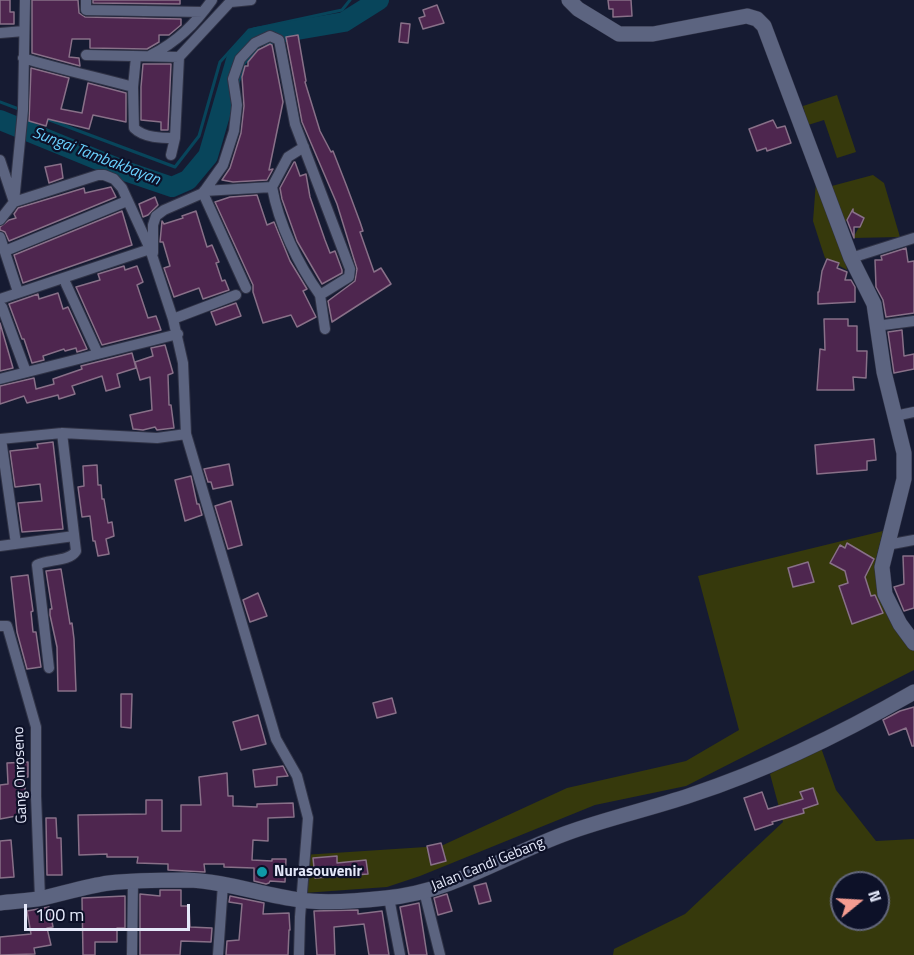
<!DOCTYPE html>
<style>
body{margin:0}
#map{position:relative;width:914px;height:955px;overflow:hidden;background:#161b32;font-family:"Titillium Web",sans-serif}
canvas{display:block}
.north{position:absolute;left:830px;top:871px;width:60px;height:60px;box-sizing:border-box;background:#0d1128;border:2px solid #63677c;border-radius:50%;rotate:72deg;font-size:16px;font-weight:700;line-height:24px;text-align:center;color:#e5e9fa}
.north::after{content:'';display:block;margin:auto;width:21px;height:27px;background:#f59c91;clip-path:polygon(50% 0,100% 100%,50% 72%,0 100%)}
.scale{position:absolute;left:24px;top:904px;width:166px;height:27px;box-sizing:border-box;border:3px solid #e5e9fa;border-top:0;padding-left:8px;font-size:18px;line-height:21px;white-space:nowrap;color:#e5e9fa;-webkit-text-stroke:4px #0d1128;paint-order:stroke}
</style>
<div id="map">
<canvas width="914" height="955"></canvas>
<div class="north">N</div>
<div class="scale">100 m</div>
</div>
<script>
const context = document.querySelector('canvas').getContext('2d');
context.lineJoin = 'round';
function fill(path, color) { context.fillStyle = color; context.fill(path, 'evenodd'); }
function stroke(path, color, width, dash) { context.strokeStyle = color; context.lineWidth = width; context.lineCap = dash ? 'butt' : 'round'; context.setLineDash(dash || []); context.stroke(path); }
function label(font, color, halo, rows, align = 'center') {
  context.font = font + ' "Titillium Web",sans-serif'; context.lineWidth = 4.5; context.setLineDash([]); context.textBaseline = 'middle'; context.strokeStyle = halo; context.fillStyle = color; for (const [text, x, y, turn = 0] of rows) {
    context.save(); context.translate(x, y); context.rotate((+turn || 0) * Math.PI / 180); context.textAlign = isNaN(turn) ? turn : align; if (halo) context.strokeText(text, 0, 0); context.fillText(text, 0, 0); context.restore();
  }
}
fill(new Path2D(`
 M837 95 856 152 837 158 824 120 808 125 803 106Z
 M873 175 884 183 900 237 853 238 864 218 852 211 841 231 828 187Z
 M816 182 844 245 847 270 825 258 821 246 813 221Z
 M883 531 876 559 914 642V670L686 786 595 805 420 876 387 887 304 893 303 855 441 846 567 788 686 761 739 730 698 576Z
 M820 745 836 790 876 841 914 839V955H613L614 949 685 914 783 822 770 774ZM842 883H878V919H842Z`), '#36390c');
stroke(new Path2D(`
 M0 102 32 114
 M47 119 175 167 199 136 220 62 249 30 342 10 350 0`), '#08455b', 3);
stroke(new Path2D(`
 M0 120 125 171 172 187 188 180 208 156 236 60 256 37 344 22 379 0`), '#08455b', 20);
const building = new Path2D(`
 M0 0H10V12H14V24H0Z
 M32 0H78L79 13 85 17 181 19V25L169 35H159V42L147 49 90 48V39H72L69 57 79 58 80 66 32 53Z
 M93 0H180V4L93 3Z
 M608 0H631L632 16 613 17V9H609Z
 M437 5 444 23 423 29 419 18 425 16 423 10Z
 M401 23 410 24 408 43 399 42Z
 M298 35 306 81 305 82 320 131 331 152 333 151 347 187 360 222 363 231 360 232 374 272 381 268 391 284 332 322 328 301 355 281 357 269 337 204 302 122 286 37Z
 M270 44 272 45 283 102 269 170 273 169 267 180 233 182 222 180 230 168 241 133 244 106 242 77 245 66H248V62L258 50Z
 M143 64H171L168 130H161V122L141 120V87Z
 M31 68 69 78 61 109 82 113 88 83 126 93V122L93 115 89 129 48 119 46 126 29 121Z
 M773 120 777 128 785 126 791 143 767 151 766 148 757 151 749 129Z
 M294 162H295L300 176 306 174 310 197 325 240 330 253 335 251 342 270V273L322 284 297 241 282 199 280 188Z
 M61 164 63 178 49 183 45 167Z
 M111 187 116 197 9 241 5 232 0 230V227L9 220 16 218 14 214 18 208 84 188 85 193Z
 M257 195 267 225 274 222 290 261 307 289 303 291 316 317 297 327 291 315 263 323 253 292V285L215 202 230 197Z
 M155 197 158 205 148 215 143 217 139 204Z
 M853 209V212L864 218 860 227H854V238L847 220Z
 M122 211 132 245 23 283 14 255Z
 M196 211 207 247 212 245 219 262 216 263 222 281 225 280 229 290 203 299 199 288 174 297 164 268 170 266 163 242H160L162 221 164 224 183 218 182 216Z
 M906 248 908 262 914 261V313L886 317 883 300 876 287 875 260H882L881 256Z
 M827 259 839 263 837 268 847 272 845 280H851L855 287V302L818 304V292H819L822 271Z
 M124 266 125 270 137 266 143 282 137 285 148 318 156 316 161 330 102 345 76 287 100 280 98 274Z
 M58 293 63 309 68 307 87 349 77 352 76 348 65 351 64 349 43 356 44 360 32 363 24 339H22L9 304 38 294 39 299Z
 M236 303 241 316 216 325 211 312Z
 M824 319H848V326H857V351H867L866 378 853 377 854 390H817L820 349 825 350Z
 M0 323 13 368 0 371Z
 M902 330 904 356 914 354V369L894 373 888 332Z
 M165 345 173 373 168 375 169 405H171L174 428 157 430 155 427 143 430 133 429 130 415 152 410 150 377 140 380 135 362 153 356 151 348Z
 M132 353 136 368 117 374 120 387 106 391 102 376 72 386 75 394 59 399 58 395 27 403 24 396 0 404V386L34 378 36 389 54 384 53 379 82 369 81 366Z
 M874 439 876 460 867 461V470L817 474 815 445Z
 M53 442 63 529 22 532 18 503 42 501 40 484 15 487 10 451 38 448 37 444Z
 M229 464 233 485 213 489 211 482H208L204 469Z
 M97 465 98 485H101L102 499H104L108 523 112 522 114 536 106 539 109 554 98 556 95 541H93L90 516 82 517 78 487 84 486 83 466Z
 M191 476 197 504H199L202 515 185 521 175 480Z
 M231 501 242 545 228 549 215 506Z
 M847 543 874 559 865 577 871 596 875 595 883 613 852 624 839 586 848 583 845 571 830 563 840 545 845 548Z
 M903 556H914V608L904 611 894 587 904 584Z
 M808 562 814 582 793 587 788 568Z
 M61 569 70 624 72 623 74 639 76 691H58L57 647 50 615V609H52L46 571Z
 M28 575 33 611 31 612 33 632H36L41 667 27 669 17 632 11 577Z
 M258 593 267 616 250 622 243 600Z
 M121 694H132L131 728 121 727Z
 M392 698 396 713 377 718 373 703Z
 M914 707V746H912L906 728 889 735 883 720 900 711Z
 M258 715 266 744 241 750 233 722Z
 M28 762V777H25V790L27 814 0 819V785L8 784 7 763Z
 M283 766 288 776 277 777V785L255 787 253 770Z
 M227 773 228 796H233V806L257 807V804L293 803 294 817 268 818V841L253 840 252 860 272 861V859H286L285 882 270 881 269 883 266 884 254 881V868L224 867V864H204L205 872 168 870V864L137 863 138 857H107V854L79 855 78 815 146 814V800H162V831H181V805H201L199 777Z
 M813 788 818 804 803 809 804 813 772 822 773 824 755 830 744 798 762 792 768 809 803 799 800 792Z
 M46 818H56L57 838H61L62 875H47Z
 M11 840 14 877 0 878V841Z
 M441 843 446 861 431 865 427 846Z
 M337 856V863L366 860 368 874 315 878 313 858Z
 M486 883 491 901 479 904 474 886Z
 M160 890H181V906H189L190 927 212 928 211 942 181 941 180 955H140V894L160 896Z
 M447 894 452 911 438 915 434 898Z
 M125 896V928H117V942H95V955H83L82 898Z
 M230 896 264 903 263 914 289 913 290 930H289L288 955H226L227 941 239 940 242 904 229 902Z
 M419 903 427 955H409L400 907Z
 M49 907 53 927 47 928 51 945 34 948 35 954 0 955V937L31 934 27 911Z
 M358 910V914L382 911 389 955H369L364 924 334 927 335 955H317L314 911Z`);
fill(building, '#4e264f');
stroke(building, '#887088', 1.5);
const street = new Path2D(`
 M86 0V10L203 12
 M231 2 251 0
 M0 33 24 31
 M86 55 179 57
 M151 55C177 42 195 24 212 0
 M136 57 133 87 134 128C144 138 162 138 175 138
 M179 57 232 0
 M23 58C59 69 96 77 133 87
 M171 155 175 138 179 57
 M0 160 14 202 98 175H104L114 179 122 188 150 249 173 319 183 363 186 434 276 739 297 776 308 818 300 917 299 955
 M204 191 272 187
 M203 193 246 288
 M0 220 14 202 23 110 25 0
 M0 237 18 292
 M5 251 127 201
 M153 253V225L156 216 164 210 203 193 223 165 234 131 237 105 233 79 240 59 255 43 270 36 279 40 295 124 350 269 349 277 320 295C298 264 279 225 272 187L288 157 304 147
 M851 258 914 238
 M320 295 325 329
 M0 299 150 249
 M2 307 26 372
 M173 319 236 295
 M876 326 914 321
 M98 354 178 334
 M0 379 98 354 66 284
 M895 416 914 412
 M0 439 62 433 157 438 186 434
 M1 439 16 544
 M887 545 914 540
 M0 546 74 536
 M0 626H7L8 629 36 727V796L40 898
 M49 668 37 565C48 559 69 562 76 551L62 433
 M424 891 440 955
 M389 898 400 955
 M132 955 133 881
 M218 955 223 884`);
const secondary = new Path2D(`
 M569 0 578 9 619 34H653L747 16 757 19 764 26 851 258 874 304 884 372 904 453V479L882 567 885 594 900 624 914 643
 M0 903C14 901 29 901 43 898 65 893 87 886 109 883 134 880 160 880 186 880 225 881 262 895 300 900 327 904 359 901 386 898 452 892 506 855 567 833 608 818 650 809 691 795 770 769 843 733 914 692`);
stroke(street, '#303346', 12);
stroke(secondary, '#303346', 16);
stroke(street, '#5c6480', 10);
stroke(secondary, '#5c6480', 15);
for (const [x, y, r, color] of [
 [262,872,6,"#0f9aa8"]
]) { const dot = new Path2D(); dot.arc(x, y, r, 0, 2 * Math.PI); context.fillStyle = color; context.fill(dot); stroke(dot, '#0d1128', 2); }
label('15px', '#e5e9fa', '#0d1128', [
 ["Gang Onroseno",21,775,-92],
 ["Jalan Candi Gebang",488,865,-22]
]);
label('bold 15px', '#e5e9fa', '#0d1128', [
 ["Nurasouvenir",274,872]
], 'left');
label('italic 16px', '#69d1fe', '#0d1128', [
 ["Sungai Tambakbayan",96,157,21]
]);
</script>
